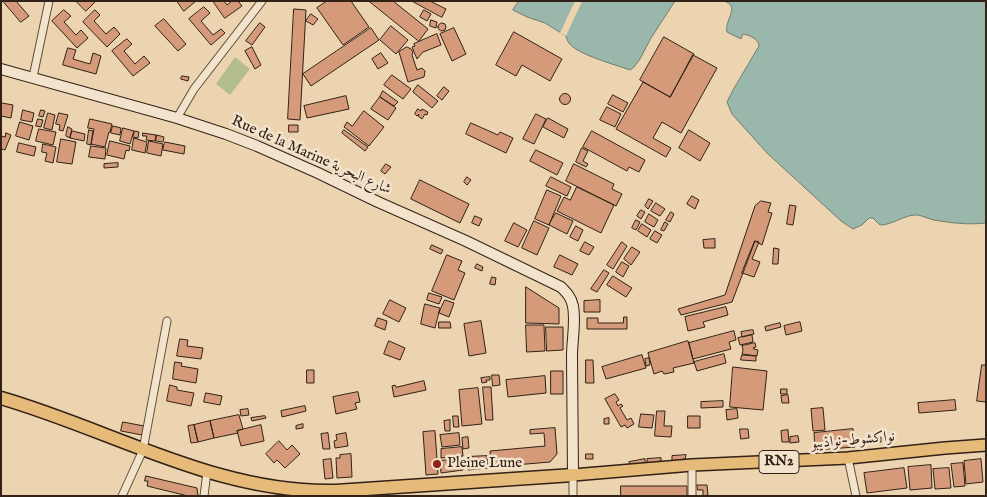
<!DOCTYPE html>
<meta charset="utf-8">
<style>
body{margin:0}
#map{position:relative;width:987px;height:497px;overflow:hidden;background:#edd4b0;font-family:"IM FELL English",serif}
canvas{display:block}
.frame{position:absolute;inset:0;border:2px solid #312116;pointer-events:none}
</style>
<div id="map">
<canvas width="987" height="497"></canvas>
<div class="frame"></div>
</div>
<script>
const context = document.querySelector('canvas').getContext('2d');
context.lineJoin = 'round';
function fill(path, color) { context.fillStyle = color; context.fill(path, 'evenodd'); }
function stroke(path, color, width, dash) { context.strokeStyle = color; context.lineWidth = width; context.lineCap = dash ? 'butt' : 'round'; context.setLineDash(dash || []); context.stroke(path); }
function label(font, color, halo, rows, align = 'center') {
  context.font = font + ' "IM FELL English",Amiri,serif'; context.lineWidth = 5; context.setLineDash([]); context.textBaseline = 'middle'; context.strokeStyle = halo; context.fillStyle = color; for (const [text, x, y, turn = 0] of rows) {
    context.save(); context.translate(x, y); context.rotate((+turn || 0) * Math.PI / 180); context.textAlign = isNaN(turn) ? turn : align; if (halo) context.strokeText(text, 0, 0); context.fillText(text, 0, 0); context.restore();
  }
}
fill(new Path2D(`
 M235 57 250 69 230 95 216 84Z`), '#b4bd8e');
const water = new Path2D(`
 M519 1H675L651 38 640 59 634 67 630 70C616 65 576 54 569 43 567 40 567 39 566 36L545 23 527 17 513 10Z
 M723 1H986V223C968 225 951 223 934 220 929 219 923 216 918 215 905 214 893 225 880 225L873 218H869L862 225 853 229 841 221 767 153 732 114 727 102 733 90 759 46C759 39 749 35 743 34L741 39 727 32C724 20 742 5 723 1Z`);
fill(water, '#99b8ab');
stroke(water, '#6f7c6f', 1);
fill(new Path2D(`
 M575 1H582L566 36 560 33Z`), '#edd4b0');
const building = new Path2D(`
 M3 1H16L29 16 21 22Z
 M76 1H96L86 11Z
 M177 1H196L184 11Z
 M213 1H224L227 5 232 1H238L242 6 225 18Z
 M327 1H351L369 27 343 45 317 8Z
 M369 1H393L428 29 419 41Z
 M412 1H430L446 9 442 17Z
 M204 7 210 13 201 21 213 35 221 29 225 33 211 45 189 19Z
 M294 9 306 10 300 120 288 119Z
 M64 10 71 16 64 22 76 35 81 30 88 38 77 48 52 21Z
 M95 10 100 15 94 21 106 34 114 27 120 34 107 47 83 22Z
 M424 10 431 14 427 21 420 17Z
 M311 14 318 19 313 25 306 21Z
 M164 19 186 44 178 51 155 26Z
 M431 20 437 22 436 28 430 26Z
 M438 27a4 4 0 1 1 8 0a4 4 0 1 1-8 0Z
 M260 23 265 27 252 45 246 41Z
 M391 26 408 40 396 54 380 40Z
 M371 28 379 40 311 86 303 74Z
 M454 28 466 54 452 61 440 34Z
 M514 32 562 59 550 81 522 65 516 76 496 65Z
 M437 34 441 45 423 52 417 59 412 47 415 46 414 44Z
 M664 37 694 54 670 97 640 80Z
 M127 39 132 44 124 51 135 64 144 56 150 63 133 76 112 51Z
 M252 47 261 65 255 69 245 51Z
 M407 47 411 49 413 52 412 55 417 70 422 68 425 71 424 77 408 82 399 52Z
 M68 48 76 50 73 59 90 64 93 53 101 56 96 74 63 65Z
 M381 53 388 63 378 69 372 59Z
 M693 55 717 68 681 133 662 122 653 138 671 148 666 157 616 129 643 82 670 97Z
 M392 75 411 89 403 99 384 85Z
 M182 76 189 77 188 81 181 79Z
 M418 85 438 101 432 108 413 92Z
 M444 87 449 91 442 100 437 96Z
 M383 91 398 102 394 106 380 97Z
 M559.5 99a5.5 5.5 0 1 1 11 0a5.5 5.5 0 1 1-11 0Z
 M613 95 628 103 623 112 608 104Z
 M346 96 349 109 307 118 304 106Z
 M380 97 396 108 388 120 371 109Z
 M2 103 13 105 11 118 1 116Z
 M607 107 621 114 615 127 600 120Z
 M418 109 421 111 422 109 428 112 427 115 425 114 422 119 418 116 419 114 417 116 415 114Z
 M23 110 34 113 32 122 21 120Z
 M41 110 45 111 43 117 39 116Z
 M364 111 384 127 369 146 344 127 347 122 352 126Z
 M48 113 55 115 52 130 44 128Z
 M59 113 68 115 63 131 59 130 60 125 56 124Z
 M536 114 546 119 534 144 523 139Z
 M548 118 568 129 564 138 543 127Z
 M38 119 43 120 41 127 36 126Z
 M90 119 112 124 110 132H109L105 147 91 144 94 129 88 128Z
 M20 122 33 126 29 140 16 136Z
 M471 123 498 135 500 132 513 138 506 153 466 134Z
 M289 125H298V132H289Z
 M113 126 121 128 120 135 111 133Z
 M68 127 72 129 70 138 66 136Z
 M123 128 134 131 130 144 120 141Z
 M39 129 56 132 53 145 36 141Z
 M89 130 93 131 91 145 87 144Z
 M344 130 368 147 365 151 342 133Z
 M689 130 710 143 700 161 679 148Z
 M72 131 85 134 84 141 70 138Z
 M135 131 139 132 138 138 133 137Z
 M592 131 645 160 639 172 629 167 627 171 583 147Z
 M6 133 11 135 5 150 1 149V136L5 137Z
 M143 133 156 135 155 141 146 140 147 136H143Z
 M157 135 164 137 163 142 156 141Z
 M134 138 147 142 145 153 132 150Z
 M61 139 76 142 72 164 57 162Z
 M110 141 130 146 129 151 126 150 124 159 107 155Z
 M149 141 163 144 161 156 147 153Z
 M165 142 185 146 184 154 163 150Z
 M19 143 36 147 34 156 17 152Z
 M43 144 56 147 53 163 45 161 47 153 42 152Z
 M91 146 106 148 105 159 89 157Z
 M582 148 588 151 583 161 588 164 586 167 576 162Z
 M536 150 563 163 557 175 530 161Z
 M118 163V167L104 168V164Z
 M386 164 391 167 385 174 381 171Z
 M574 164 614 184 612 189 622 194 616 206 566 181Z
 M467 177 471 180 467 185 464 182Z
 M551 177 571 187 567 196 546 186Z
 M420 180 469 204 460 223 411 199Z
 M577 187 614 205 601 233 557 211 564 197 570 200Z
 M547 190 561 196 549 225 535 219Z
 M692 196 699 200 695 209 687 204Z
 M649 199 653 201 648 209 645 206Z
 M761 201 771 203 768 212 772 213 762 245 755 241 732 302 681 315 678 309 725 295 755 206Z
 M656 203 665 209 660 216 651 211Z
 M790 205 796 206 793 225 787 224Z
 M641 210 645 212 641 219 637 216Z
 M671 212 674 214 670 222 666 220Z
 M556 213 573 221 567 234 549 225Z
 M649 214 658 220 654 227 645 222Z
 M475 216 482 219 479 226 472 223Z
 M636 220 640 222 636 230 632 228Z
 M534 221 549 228 537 255 522 248Z
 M665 222 668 224 664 231 661 230Z
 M514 223 527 230 518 247 505 241Z
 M642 224 651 230 647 237 638 231Z
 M576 226 583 230 578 241 570 237Z
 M655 231 662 235 657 243 650 239Z
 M715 239V248H704L703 240Z
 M755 241 759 242 752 259 760 262 754 277 742 273Z
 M585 242 594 247 589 255 580 251Z
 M622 242 627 246 613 269 607 265Z
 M432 245 443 250 441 254 430 249Z
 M632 247 640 252 631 265 624 259Z
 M774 248 779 249 778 264H773Z
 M447 255 462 261 458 270 465 273 454 300 432 291Z
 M560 255 578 264 572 275 554 267Z
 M622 262 629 266 623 277 616 272Z
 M477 264 483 267 482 271 475 268Z
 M604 270 609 273 597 292 591 289Z
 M613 276 632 288 626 297 607 285Z
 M492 277 496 278 495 285 490 284Z
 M526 287 559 308V324L526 323Z
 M429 293 442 297 439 304 427 300Z
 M390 300 406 308 399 322 383 314Z
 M445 300 454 303 449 317 439 313Z
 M600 300V312H584V301Z
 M425 304 440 308 435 328 421 324Z
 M726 307 728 315 703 322 705 327 688 331 685 317Z
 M624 317H627V329H587V318H598V323H623Z
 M378 318 387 321 385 330 375 326Z
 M481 321 486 353 469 356 464 324Z
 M439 322H450L451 328H439Z
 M800 322 802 331 786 335 784 326Z
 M780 323 781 327 766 331 765 327Z
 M526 325H544L545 351 527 352Z
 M546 327H563V350L547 351Z
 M753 330 754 334 742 337 741 332Z
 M734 331 736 340 729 342 731 349 693 359 689 343Z
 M752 335 753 342 740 345 738 338Z
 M180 339 188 340 187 346 203 348 201 359 177 356Z
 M389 341 405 348 400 360 384 354Z
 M688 341 694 363 673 368 674 372 664 374 662 371 654 374 648 353Z
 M755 343 756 347 753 348 754 349 758 350 757 356 742 354 743 350 742 346Z
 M724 354 726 363 697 371 694 362Z
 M642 355 646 368 606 379 602 367Z
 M742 355 756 356V361L741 360Z
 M649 358 650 365 646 366 645 359Z
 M586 360H593L594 383H586Z
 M175 362 182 363 181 366 198 369 196 383 173 379Z
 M982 365H986V402L977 401Z
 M733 367 767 371 763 410 730 407Z
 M307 370H314V383H307Z
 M551 371H563V394H551Z
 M492 375H499L500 385 493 386Z
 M545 376 546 393 508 397 506 380Z
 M490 377V380H486L487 382 482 383 481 378Z
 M424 381 426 390 394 397 392 386 395 385 396 387Z
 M170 385 177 387V390L194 393 191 406 167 401Z
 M483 387H491L493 420H486Z
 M478 388 482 424 462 426 459 390Z
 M781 389H787V394H781Z
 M358 392 360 402 355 403 357 409 336 414 333 397Z
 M206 393 222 396 220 405 204 402Z
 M615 394 619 400 616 402 618 406 621 404 623 406 620 408 627 420 631 418 634 424 627 428 625 425 621 427 605 399Z
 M788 395 789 403H782L781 396Z
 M955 400 956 410 919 413 918 403Z
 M723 401V407L701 408V402Z
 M305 406 306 411 282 417 281 411Z
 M823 408 825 430 813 431 811 409Z
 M248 409 249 415 241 416 240 410Z
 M737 409 738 418 727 420 726 410Z
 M657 411H665L664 426H672L671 437 655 436Z
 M641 414 654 415 652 428 639 427Z
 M239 415 243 429 237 431 238 433 214 438 210 421Z
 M265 416 266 418 252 421 251 418Z
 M453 416H458L459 427H454Z
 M688 416H700V428H688Z
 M609 418V424H604V419Z
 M450 420V431H445L444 421Z
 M210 421 214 438 198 442 194 425Z
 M123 422 144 426 142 435 121 431Z
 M303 424V428L296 429V426Z
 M194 425 198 442 191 443 188 426Z
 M261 425 264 441 241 446 237 431Z
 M555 428 557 454 550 462 491 467 490 451 545 446 544 433 530 434V430Z
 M740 429H748L749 438 741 439Z
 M853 429 855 447 815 450 814 433Z
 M788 430 789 442H782L781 431Z
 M435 431 438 474 426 475 423 432Z
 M328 433 330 449H323L321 434Z
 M346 433 348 446 335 448 334 441 337 440 336 435Z
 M459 433 460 445 442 447 440 435Z
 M798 436 799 442 790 443V437Z
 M468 437 469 448 463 449 462 438Z
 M881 438V442L874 443 873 439Z
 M279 441 287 450 292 445 300 454 285 468 277 460 274 463 266 454Z
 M462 447 463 456 441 458V449Z
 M351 454 352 477 337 478 336 458H340V455Z
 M586 454H593V459H586Z
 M686 455 685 459 672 461V456Z
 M487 456 488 468 468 470 467 457Z
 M661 458V461L647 463V459Z
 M331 459 333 478 325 479 323 460Z
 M462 459 463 470 441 473 440 461Z
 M645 459V463L630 465 629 462Z
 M981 459 983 482 966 484 964 461Z
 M963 463 965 486 954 487 951 464Z
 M931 465 932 488 910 490 908 467Z
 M904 468 907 488 867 493 864 473Z
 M949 468 951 488 935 489 933 469Z
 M146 476 197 488 198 496H188L147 486 148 481H145Z
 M697 485H707L708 495 703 496V490H698Z
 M621 486H687V496H621Z`);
fill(building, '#d49a79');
stroke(building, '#312116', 1);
const street = new Path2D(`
 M33 77 49 1
 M177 118 194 89 262 1
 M848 458 856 496
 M692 465V496
 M573 475V496
 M122 496 143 450 167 321
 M204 496 207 472`);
const secondary = new Path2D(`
 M1 69 177 118 226 134 257 146 318 173 378 202 466 241 561 287C567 293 571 297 573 306 576 322 572 340 572 356 572 396 573 435 573 475`);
const primary = new Path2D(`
 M573 475 692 465 848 458 945 448 986 445`);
const highway = new Path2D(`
 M1 398C112 430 217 494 336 491L573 475`);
stroke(street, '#604e3c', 9);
stroke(secondary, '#312116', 12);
stroke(primary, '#312116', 14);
stroke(highway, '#312116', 15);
stroke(street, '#f3e3cc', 7);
stroke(secondary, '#f3e3cc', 10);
stroke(primary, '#e6ba78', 11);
stroke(highway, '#e6ba78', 12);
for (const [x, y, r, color] of [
 [437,464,5,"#8f2418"]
]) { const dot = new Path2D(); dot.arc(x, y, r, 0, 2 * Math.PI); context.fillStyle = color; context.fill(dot); stroke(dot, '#f3e3cc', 2); }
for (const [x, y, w] of [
 [779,462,40]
]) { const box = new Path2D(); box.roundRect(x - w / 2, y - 11.5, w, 23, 4); context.fillStyle = '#f3e3cc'; context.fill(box); stroke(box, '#312116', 1); }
label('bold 14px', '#312116', null, [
 ["RN2",779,462]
]);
label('15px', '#312116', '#f3e3cc', [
 ["Rue de la Marine شارع البحرية",311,156,24],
 ["نواكشوط-نواذيبو",853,441,-5]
]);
label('15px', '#312116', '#f3e3cc', [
 ["Pleine Lune",447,464]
], 'left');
</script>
